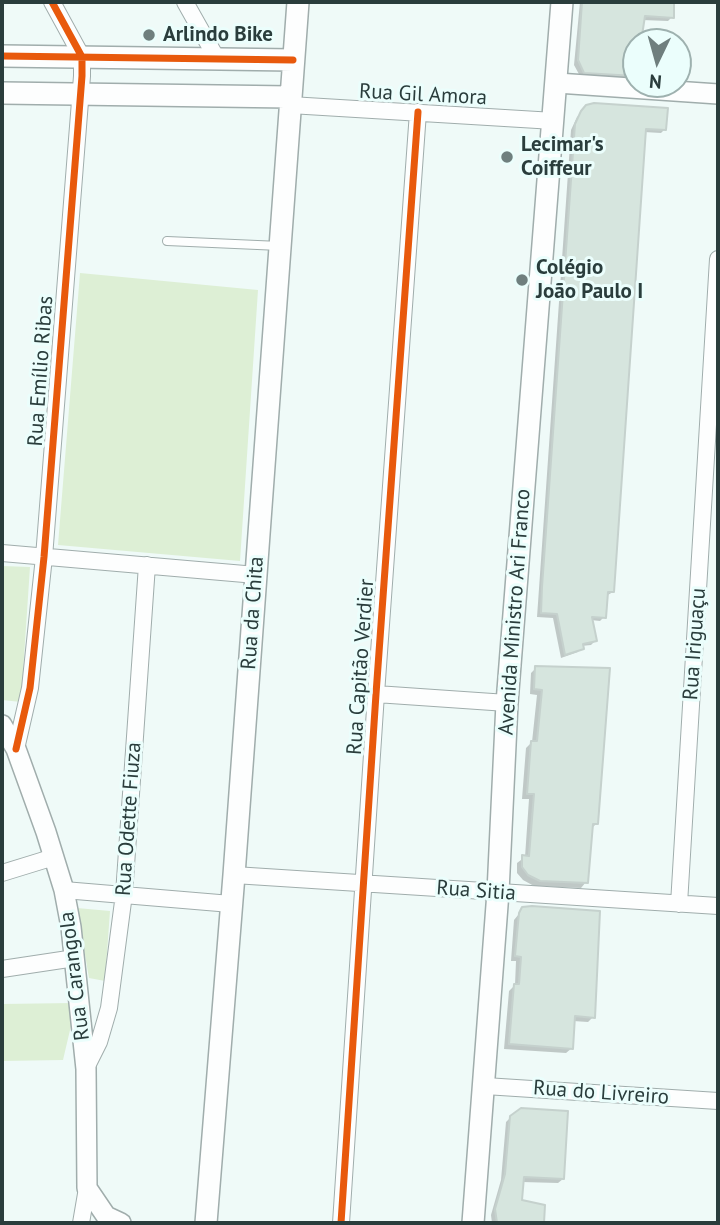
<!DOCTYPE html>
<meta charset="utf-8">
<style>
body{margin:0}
#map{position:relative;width:720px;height:1225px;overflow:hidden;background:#effaf8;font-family:"PT Sans",sans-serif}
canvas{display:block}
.frame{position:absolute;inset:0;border:4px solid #2a3d3c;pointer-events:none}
.north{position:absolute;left:622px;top:28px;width:70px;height:70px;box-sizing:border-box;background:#ebfefc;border:2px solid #9eb1af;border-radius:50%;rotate:185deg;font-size:19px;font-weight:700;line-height:28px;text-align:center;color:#2a3d3c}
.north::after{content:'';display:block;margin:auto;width:24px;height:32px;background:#6f7f7e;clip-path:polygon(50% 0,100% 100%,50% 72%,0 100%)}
</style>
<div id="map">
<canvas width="720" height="1225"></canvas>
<div class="frame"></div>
<div class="north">N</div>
</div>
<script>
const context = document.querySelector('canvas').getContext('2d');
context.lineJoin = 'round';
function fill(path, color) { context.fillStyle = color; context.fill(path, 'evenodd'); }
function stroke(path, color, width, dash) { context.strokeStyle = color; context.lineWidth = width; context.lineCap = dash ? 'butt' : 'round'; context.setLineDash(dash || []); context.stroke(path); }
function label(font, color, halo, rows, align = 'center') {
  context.font = font + ' "PT Sans",sans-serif'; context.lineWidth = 6; context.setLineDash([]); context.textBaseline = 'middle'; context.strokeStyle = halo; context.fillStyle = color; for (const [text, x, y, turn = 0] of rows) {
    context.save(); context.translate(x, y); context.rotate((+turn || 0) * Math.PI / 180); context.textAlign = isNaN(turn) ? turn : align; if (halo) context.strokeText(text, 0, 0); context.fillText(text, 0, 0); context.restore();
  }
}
fill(new Path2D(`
 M80 273 258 290 240 561 58 545Z
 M2 566 30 567 21 702 2 700Z
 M77 908 110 911 105 981 89 978Z
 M73 1003 74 1013 63 1060 2 1061V1004Z`), '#ddefd5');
fill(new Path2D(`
 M580 2H673L672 17 668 21 642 20 638 42H636L633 75 629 79 580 76 574 65Z
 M587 107 665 129 661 133 644 132 613 592 606 596 604 617 600 621 591 620 595 641 591 645 581 646 578 652 561 658 553 618 537 617 571 130 577 117Z
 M536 668 597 823 591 829 586 882 581 888 534 886 523 880 517 873V863L525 857 529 799H522L526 748 532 742 537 695 530 694 531 673Z
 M523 909 593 1017 588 1022 573 1021 572 1048 566 1053 504 1049 509 991 515 985 516 961H511L514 920Z
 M511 1117 563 1179 558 1183 522 1182 521 1201 544 1206 542 1223H492L491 1215 501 1180 506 1122Z`), '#0003');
const building = new Path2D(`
 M582 2H674V18L645 16 641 42H636L635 76 584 73 578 60Z
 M594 103 668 108 666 130 646 129 614 592H608L606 618 592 617 597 641 583 644 584 649 565 655 557 614 541 613 542 587 575 124 581 111 586 105Z
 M535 666 610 668 598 824H593L588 883 540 881 528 875 522 867V855L529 856 534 794H527L531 741H537L542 690 534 689Z
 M532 906 600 911 595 1018 575 1016 573 1049 509 1044 514 984H519L521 957 515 956 519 913 522 907Z
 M521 1108 568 1111 564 1179 524 1177 522 1200 545 1205 544 1223H497L495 1209 505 1174 510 1116Z`);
fill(building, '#d6e5de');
stroke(building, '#c5d1cd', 2);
const service = new Path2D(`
 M167 241 280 246`);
const minor = new Path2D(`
 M185 2 217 59
 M290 105 554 121
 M2 553 256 575
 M376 694 507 703
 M16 749 30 688 44 557 82 76V57L52 2
 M2 873 54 857
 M234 875 718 906
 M64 890 231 904
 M679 904 718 259
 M2 969 75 958
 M86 1068 99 1042 109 1008 124 894 147 565
 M485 1086 718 1101
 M81 1223 87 1188
 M341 1223 376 694 418 112`);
const tertiary = new Path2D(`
 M557 83 718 94
 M2 725 16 749 46 832 64 890 71 927 86 1069 87 1188 106 1216 121 1223`);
const secondary = new Path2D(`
 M2 56 293 60
 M2 93 290 97
 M206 1223 234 875 298 2
 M473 1223 498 892 507 703 562 2`);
stroke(service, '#a0adac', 10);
stroke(minor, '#a0adac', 18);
stroke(tertiary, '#a0adac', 22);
stroke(secondary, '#a0adac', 24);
stroke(service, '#fdfefe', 8);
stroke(minor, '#fdfefe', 16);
stroke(tertiary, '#fdfefe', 19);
stroke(secondary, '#fdfefe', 21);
stroke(new Path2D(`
 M2 56 293 60
 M16 749 30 688 44 557 82 76V57L52 2
 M341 1223 376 694 418 112`), '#e8590c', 7);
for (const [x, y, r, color] of [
 [149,35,7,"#6f7f7e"],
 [507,157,7,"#6f7f7e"],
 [522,280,7,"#6f7f7e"]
]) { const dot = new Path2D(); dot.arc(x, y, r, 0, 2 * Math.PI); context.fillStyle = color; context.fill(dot); stroke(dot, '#ebfefc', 2.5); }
label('bold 21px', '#2a3d3c', '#ebfefc', [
 ["Arlindo Bike",163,35],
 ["Lecimar's",521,145],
 ["Coiffeur",521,169],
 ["Colégio",536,268],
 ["João Paulo I",536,292]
], 'left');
label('21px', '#2a3d3c', '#ebfefc', [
 ["Rua Gil Amora",423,95,3],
 ["Rua Emílio Ribas",41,371,-86],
 ["Avenida Ministro Ari Franco",515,612,-86],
 ["Rua da Chita",253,613,-86],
 ["Rua Iriguaçu",695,644,-86],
 ["Rua Capitão Verdier",361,667,-86],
 ["Rua Odette Fiuza",129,819,-86],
 ["Rua Sitia",476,891,4],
 ["Rua Carangola",75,976,-97],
 ["Rua do Livreiro",601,1093,4]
]);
</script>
